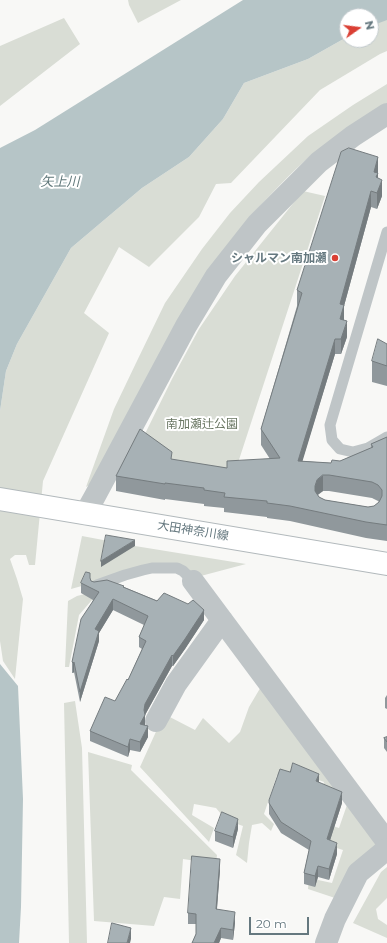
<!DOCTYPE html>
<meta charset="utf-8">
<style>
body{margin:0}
#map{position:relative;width:387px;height:943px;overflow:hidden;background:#f8f8f6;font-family:Montserrat,sans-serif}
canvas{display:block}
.north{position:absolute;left:339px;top:8px;width:40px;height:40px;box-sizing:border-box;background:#fff;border:1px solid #c1c9cc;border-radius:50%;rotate:76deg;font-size:11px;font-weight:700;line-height:16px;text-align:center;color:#65787f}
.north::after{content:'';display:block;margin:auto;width:14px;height:18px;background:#da3f34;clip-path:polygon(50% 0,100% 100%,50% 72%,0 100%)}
.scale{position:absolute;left:249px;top:917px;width:60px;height:18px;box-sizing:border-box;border:2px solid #65787f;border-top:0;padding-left:5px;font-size:12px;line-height:14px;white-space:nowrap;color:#65787f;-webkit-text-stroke:3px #fff;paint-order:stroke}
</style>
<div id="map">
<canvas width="387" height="943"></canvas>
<div class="north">N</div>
<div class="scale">20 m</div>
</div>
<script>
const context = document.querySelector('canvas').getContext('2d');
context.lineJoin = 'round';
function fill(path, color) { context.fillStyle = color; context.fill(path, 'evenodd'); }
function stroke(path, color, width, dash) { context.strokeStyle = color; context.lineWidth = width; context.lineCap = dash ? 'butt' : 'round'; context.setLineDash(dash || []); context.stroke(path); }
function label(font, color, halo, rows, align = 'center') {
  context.font = font + ' Montserrat,"Noto Sans JP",sans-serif'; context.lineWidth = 4; context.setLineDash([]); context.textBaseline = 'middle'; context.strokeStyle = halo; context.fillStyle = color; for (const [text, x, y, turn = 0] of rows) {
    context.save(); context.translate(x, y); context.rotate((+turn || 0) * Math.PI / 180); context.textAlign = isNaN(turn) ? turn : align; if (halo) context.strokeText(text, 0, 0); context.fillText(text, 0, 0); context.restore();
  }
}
fill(new Path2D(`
 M128 0H181L138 23 129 5Z
 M64 18 80 44 0 106V46Z
 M387 19V51L380 54 320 90 231 183 216 184 199 217 149 267 119 247 84 313 109 333 43 481 35 565H29L26 555H15L10 559 17 579 23 599 15 679 3 661 0 641V411L6 371 17 344 71 248 142 188 189 157 223 119 244 83 308 59 347 37V40H371V25Z
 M387 84V103C362 119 337 135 314 153 291 172 271 194 251 216L91 484 86 487 114 409 136 363 165 303 202 249 230 213 259 182 308 136 353 105Z
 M303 191 325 196 236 469 177 467 141 442 172 379 199 329 235 276Z
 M82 536 135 546 246 564 197 577 180 564 96 582 71 589Z
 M121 582 92 600 79 615 69 667H65L68 601 77 596 97 591Z
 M262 685 381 842 335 898 308 889 309 878 332 883 343 850 318 842 326 824 339 828 348 802 321 791 324 782 292 770 288 779 277 775 264 814 274 824 271 831 262 823 252 825 249 843 247 863 236 855 243 826 226 820 216 808 194 804 192 815 214 828 209 842 140 767 164 714 195 730 203 718 229 743 240 732 249 707Z
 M75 701 82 748 87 943H69L64 703Z
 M88 752 132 765 131 770 217 855 216 864 183 859 180 899 164 897 154 926 94 921Z
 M387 867V898L376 909 378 919 387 925V938L353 923 381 872Z`), '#d9ddd5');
fill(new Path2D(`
 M243 0H387V20L371 26V16H347V37L308 59 244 83 223 119 189 157 142 188 71 248 17 344 6 371 0 411V148L35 130Z
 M0 664 18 686 23 799 21 907 19 943H0Z`), '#b6c5c7');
const secondary = new Path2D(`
 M0 499 387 564`);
stroke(secondary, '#b2b9bc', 24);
stroke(new Path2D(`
 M387 232 330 425 332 440 340 449 353 452 368 448 387 437
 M97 585 125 575 143 570 152 568H177L183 571 193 581`), '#bfc5c7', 11);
stroke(new Path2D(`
 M85 514 95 496 186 326 216 276 257 224 319 162 353 136 387 114
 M193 581 387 842
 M156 721 176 684 222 620`), '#bfc5c7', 22);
stroke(new Path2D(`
 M326 943 335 919 358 873 387 849`), '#bfc5c7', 22);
stroke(secondary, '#fff', 22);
fill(new Path2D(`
 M378 157V178L382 196 377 209 371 207 344 306V320L347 337 341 354H335L302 461 331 463 340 461 371 448V444L387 437V541L366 538 290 521 267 518V517L224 512V508L204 506V504L165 499V500L116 491V476L172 460 227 468 270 459 261 445V429L297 306V290ZM323 491H329L372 498 378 501 379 502 374 506 368 507 325 500 319 497 318 495Z
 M387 344V386L372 382V361Z
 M90 578 91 581 94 582 124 587 204 620 185 649 173 666H172L145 715V725L148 737 140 752 130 750 128 757 90 741V731L115 701 128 680 142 649 139 647V637L144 625 113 610 99 633V641L80 702 74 672 73 673H72V662L93 600 81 593V583Z
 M387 695V709L385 708V698Z
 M387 737V752L384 748V738Z
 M319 782 342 803 330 840 337 854 329 880 318 877 315 887 304 884V873L309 850 281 833 269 814V800Z
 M238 829 233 848 215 841V831Z
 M220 869 217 909 235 923 233 940 221 938 219 943H192L196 934V924H188V913Z`), '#90989c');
fill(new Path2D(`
 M378 157V189L374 172Z
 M382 180V196L377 209V193Z
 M371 191V207L344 306V321L340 335V304Z
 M347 321V337L341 354V339Z
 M335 339V354L298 476V461Z
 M323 475V491L317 495 315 501V486L317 480Z
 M135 540V546L101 567V561Z
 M113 599V610L99 633V641L80 702V692L95 629Z
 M204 610V620L185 649 173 666V656Z
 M172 655V666L145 715V726L140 724 145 704Z
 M74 662V672L73 673V663Z
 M148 726V737L140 752V742Z
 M130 739V750L128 757V747Z
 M319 774V785L316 781Z
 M342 792V803L327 850V839Z
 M238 819V829L233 848V837Z
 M337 843V854L329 880V869Z
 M220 859V869L216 920V909Z
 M318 866V877L315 887V876Z
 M235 912V923L233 940V930Z
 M131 928V939L130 943H127Z
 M221 928V938L219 943H214Z`), '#757c7f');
const building = new Path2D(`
 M349 148 378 157 374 172 378 173 376 177 382 180 377 193 371 191 340 304 344 305 340 319 347 321 341 339H335L298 461 331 463 332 460 340 461 373 447 371 444 387 437V525L366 522 290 506 267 503V501L224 497 225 493 204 490V488L165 483V484L116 476 140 429 172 452 171 459 227 468V461L280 458 261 429 302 293 297 290 341 152ZM323 475H329L372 482 378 485 382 490V496L379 502 374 506 368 507 325 500 319 497 315 491V486L317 480Z
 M378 339 387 344V366L372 361Z
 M106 535 135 540 101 561Z
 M86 572 90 573V578L91 581 94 582 107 580 124 586 123 587 157 601 164 593 188 604 193 600 204 610 185 639 173 656 172 655 145 704 144 710 145 715 140 724 148 726 140 742 130 739 128 747 90 731 105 697 115 701 127 679 128 680 146 641 139 637 148 616 113 599 95 629 99 631 80 692 74 662 73 663 72 662 81 619 99 592 81 583Z
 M387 737V742L384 738Z
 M293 763 319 774 316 781 342 792 327 839 337 843 329 869 318 866 315 876 304 873 311 841 281 822 269 803V800L280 769 290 772Z
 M222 812 238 819 233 837 215 831Z
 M192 856 220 859 216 909 235 912 233 930 221 928 214 943H192L196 934V914L188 913Z
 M112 923 131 928 127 943H108Z`);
fill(building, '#a7b1b5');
stroke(building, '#757c7f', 1);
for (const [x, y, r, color] of [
 [335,258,4,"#da3f34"]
]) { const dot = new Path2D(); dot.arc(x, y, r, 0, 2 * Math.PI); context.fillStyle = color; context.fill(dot); stroke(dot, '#fff', 1.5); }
label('bold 12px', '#65787f', '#fff', [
 ["シャルマン南加瀬",327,258]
], 'right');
label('12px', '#6a7763', '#fff', [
 ["南加瀬辻公園",202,424]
]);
label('12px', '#65787f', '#fff', [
 ["大田神奈川線",193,531,9]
]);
label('italic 13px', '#5f7779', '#fff', [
 ["矢上川",60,182]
]);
</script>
